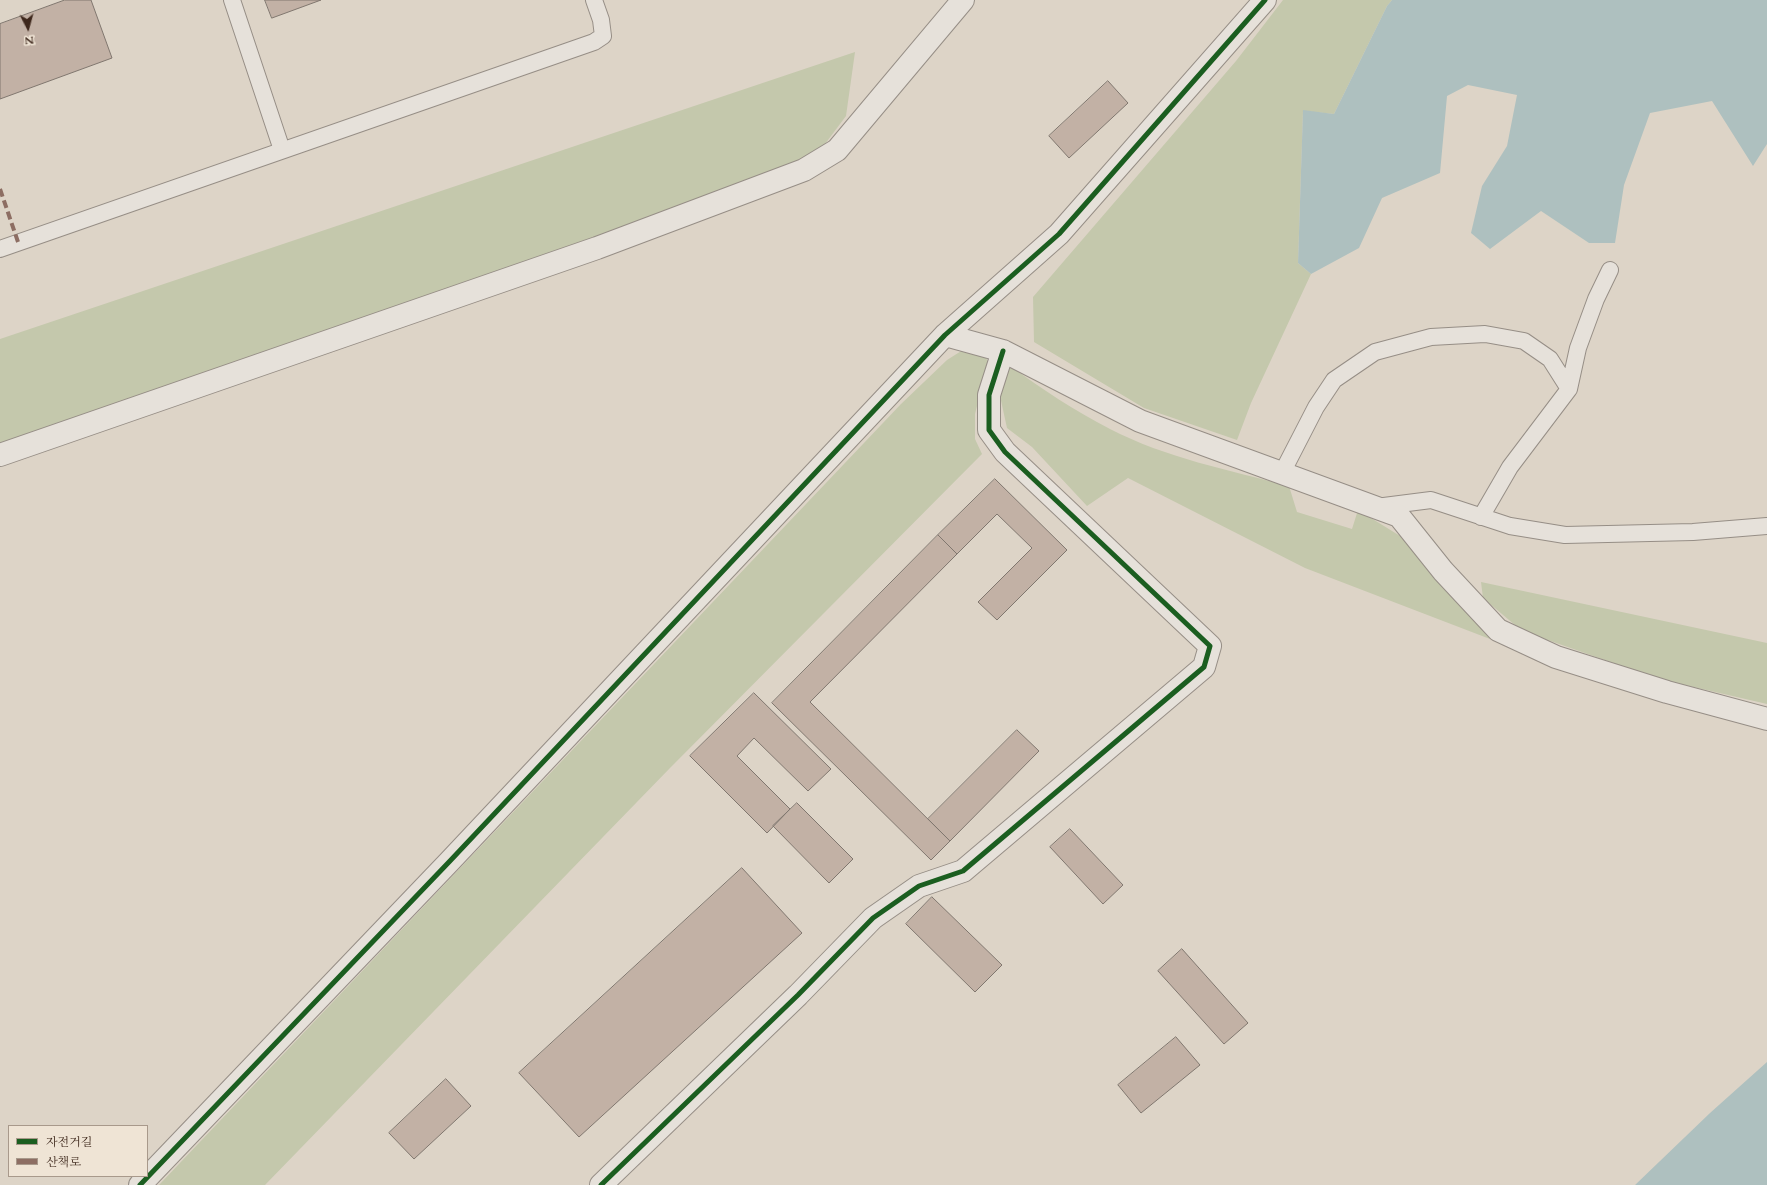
<!DOCTYPE html>
<meta charset="utf-8">
<style>
body{margin:0}
#map{position:relative;width:1767px;height:1185px;overflow:hidden;background:#ddd4c7;font-family:Cardo,"Noto Serif KR",serif}
canvas{display:block}
.legend{position:absolute;left:8px;top:1125px;width:140px;height:52px;box-sizing:border-box;background:#efe4d5;border:1px solid #a8998b;margin:0;padding:5px 7px;list-style:none;font-size:12px;color:#3e281c}
.legend li{display:flex;align-items:center;gap:8px;height:20px}
.legend b{width:20px;border:1px solid #a8998b}
.north{position:absolute;left:8px;top:8px;width:40px;height:40px;-webkit-text-stroke:3px #efe4d5;paint-order:stroke;rotate:174deg;font-size:11px;font-weight:700;line-height:16px;text-align:center;color:#3e281c}
.north::after{content:'';display:block;margin:auto;width:14px;height:18px;background:#3e281c;clip-path:polygon(50% 0,100% 100%,50% 72%,0 100%)}
</style>
<div id="map">
<canvas width="1767" height="1185"></canvas>
<ul class="legend">
<li><b style="height:5px;background:#1b5e20"></b>자전거길</li>
<li><b style="height:5px;background:#8d6e63"></b>산책로</li>
</ul>
<div class="north">N</div>
</div>
<script>
const context = document.querySelector('canvas').getContext('2d');
context.lineJoin = 'round';
function fill(path, color) { context.fillStyle = color; context.fill(path, 'evenodd'); }
function stroke(path, color, width, dash) { context.strokeStyle = color; context.lineWidth = width; context.lineCap = dash ? 'butt' : 'round'; context.setLineDash(dash || []); context.stroke(path); }
fill(new Path2D(`
 M1283 0H1392L1387 6 1334 114 1303 111 1298 263 1311 274 1251 403 1237 440 1144 408 1034 342 1033 297 1236 61Z
 M855 52 846 116 819 152 730 191 0 444V339Z
 M966 348 982 349 988 362 975 414V439L982 454 670 768 265 1185H159L901 404 947 360Z
 M1010 366C1042 389 1075 411 1110 429 1166 458 1229 470 1289 486L1297 512 1352 529 1358 510 1405 539 1490 639 1305 568 1128 478 1087 506 1032 447 1007 428 1000 396Z
 M1481 582 1767 643V704L1659 679 1522 631 1483 598Z`), '#c4c8ac');
fill(new Path2D(`
 M1392 0H1767V144L1753 166 1712 101 1650 113 1624 185 1615 243H1589L1541 211 1490 249 1471 233 1482 186 1507 146 1517 95 1468 85 1447 96 1440 173 1382 198 1359 248 1311 274 1298 263 1303 110 1334 114 1387 6Z
 M1767 1062V1185H1635L1710 1113Z`), '#aec0bf');
const building = new Path2D(`
 M65 0H91L112 58 0 99V24Z
 M265 0H321L272 18Z
 M1108 81 1128 103 1069 158 1049 136Z
 M995 479 1067 550 997 620 978 602 1032 548 997 514 957 554 938 535Z
 M938 535 957 554 810 702 950 841 931 860 772 703Z
 M754 693 831 769 808 791 754 738 737 756 790 809 767 833 690 756Z
 M1017 730 1039 751 950 841 928 819Z
 M797 803 853 859 829 883 773 826Z
 M1070 829 1123 885 1103 904 1050 847Z
 M742 868 802 933 579 1137 519 1073Z
 M932 897 1002 965 975 992 906 924Z
 M1182 949 1248 1023 1224 1044 1158 971Z
 M1176 1037 1200 1065 1141 1113 1118 1085Z
 M446 1079 471 1106 414 1159 389 1133Z`);
fill(building, '#c2b1a5');
stroke(building, '#80776f', 1);
const service = new Path2D(`
 M232 0 282 150
 M0 249 594 42 603 36 601 20 594 0
 M1282 473 1316 407 1334 380 1375 352 1431 337 1485 334 1524 341 1550 359 1569 389
 M1376 507 1431 500 1510 526 1565 535 1693 532 1767 526
 M1481 517 1510 467 1569 389 1578 348 1596 299 1610 270`);
const minor = new Path2D(`
 M945 335 1003 351 1140 421 1399 516 1443 571 1498 630 1556 657 1667 692 1767 719
 M0 455 597 248 804 170 837 150 963 0
 M140 1185 449 862 945 335 1059 234 1265 0
 M601 1185 798 995 873 918 919 886 963 871 1204 667 1210 646 1005 452 989 430V395L1003 351`);
stroke(service, '#968e86', 18);
stroke(minor, '#968e86', 24);
stroke(service, '#e6e1da', 16);
stroke(minor, '#e6e1da', 22);
stroke(new Path2D(`
 M0 189 18 242`), '#8d6e63', 4, [8, 4]);
stroke(new Path2D(`
 M140 1185 449 862 945 335 1059 234 1265 0
 M601 1185 798 995 873 918 919 886 963 871 1204 667 1210 646 1005 452 989 430V395L1003 351`), '#1b5e20', 5);
</script>
